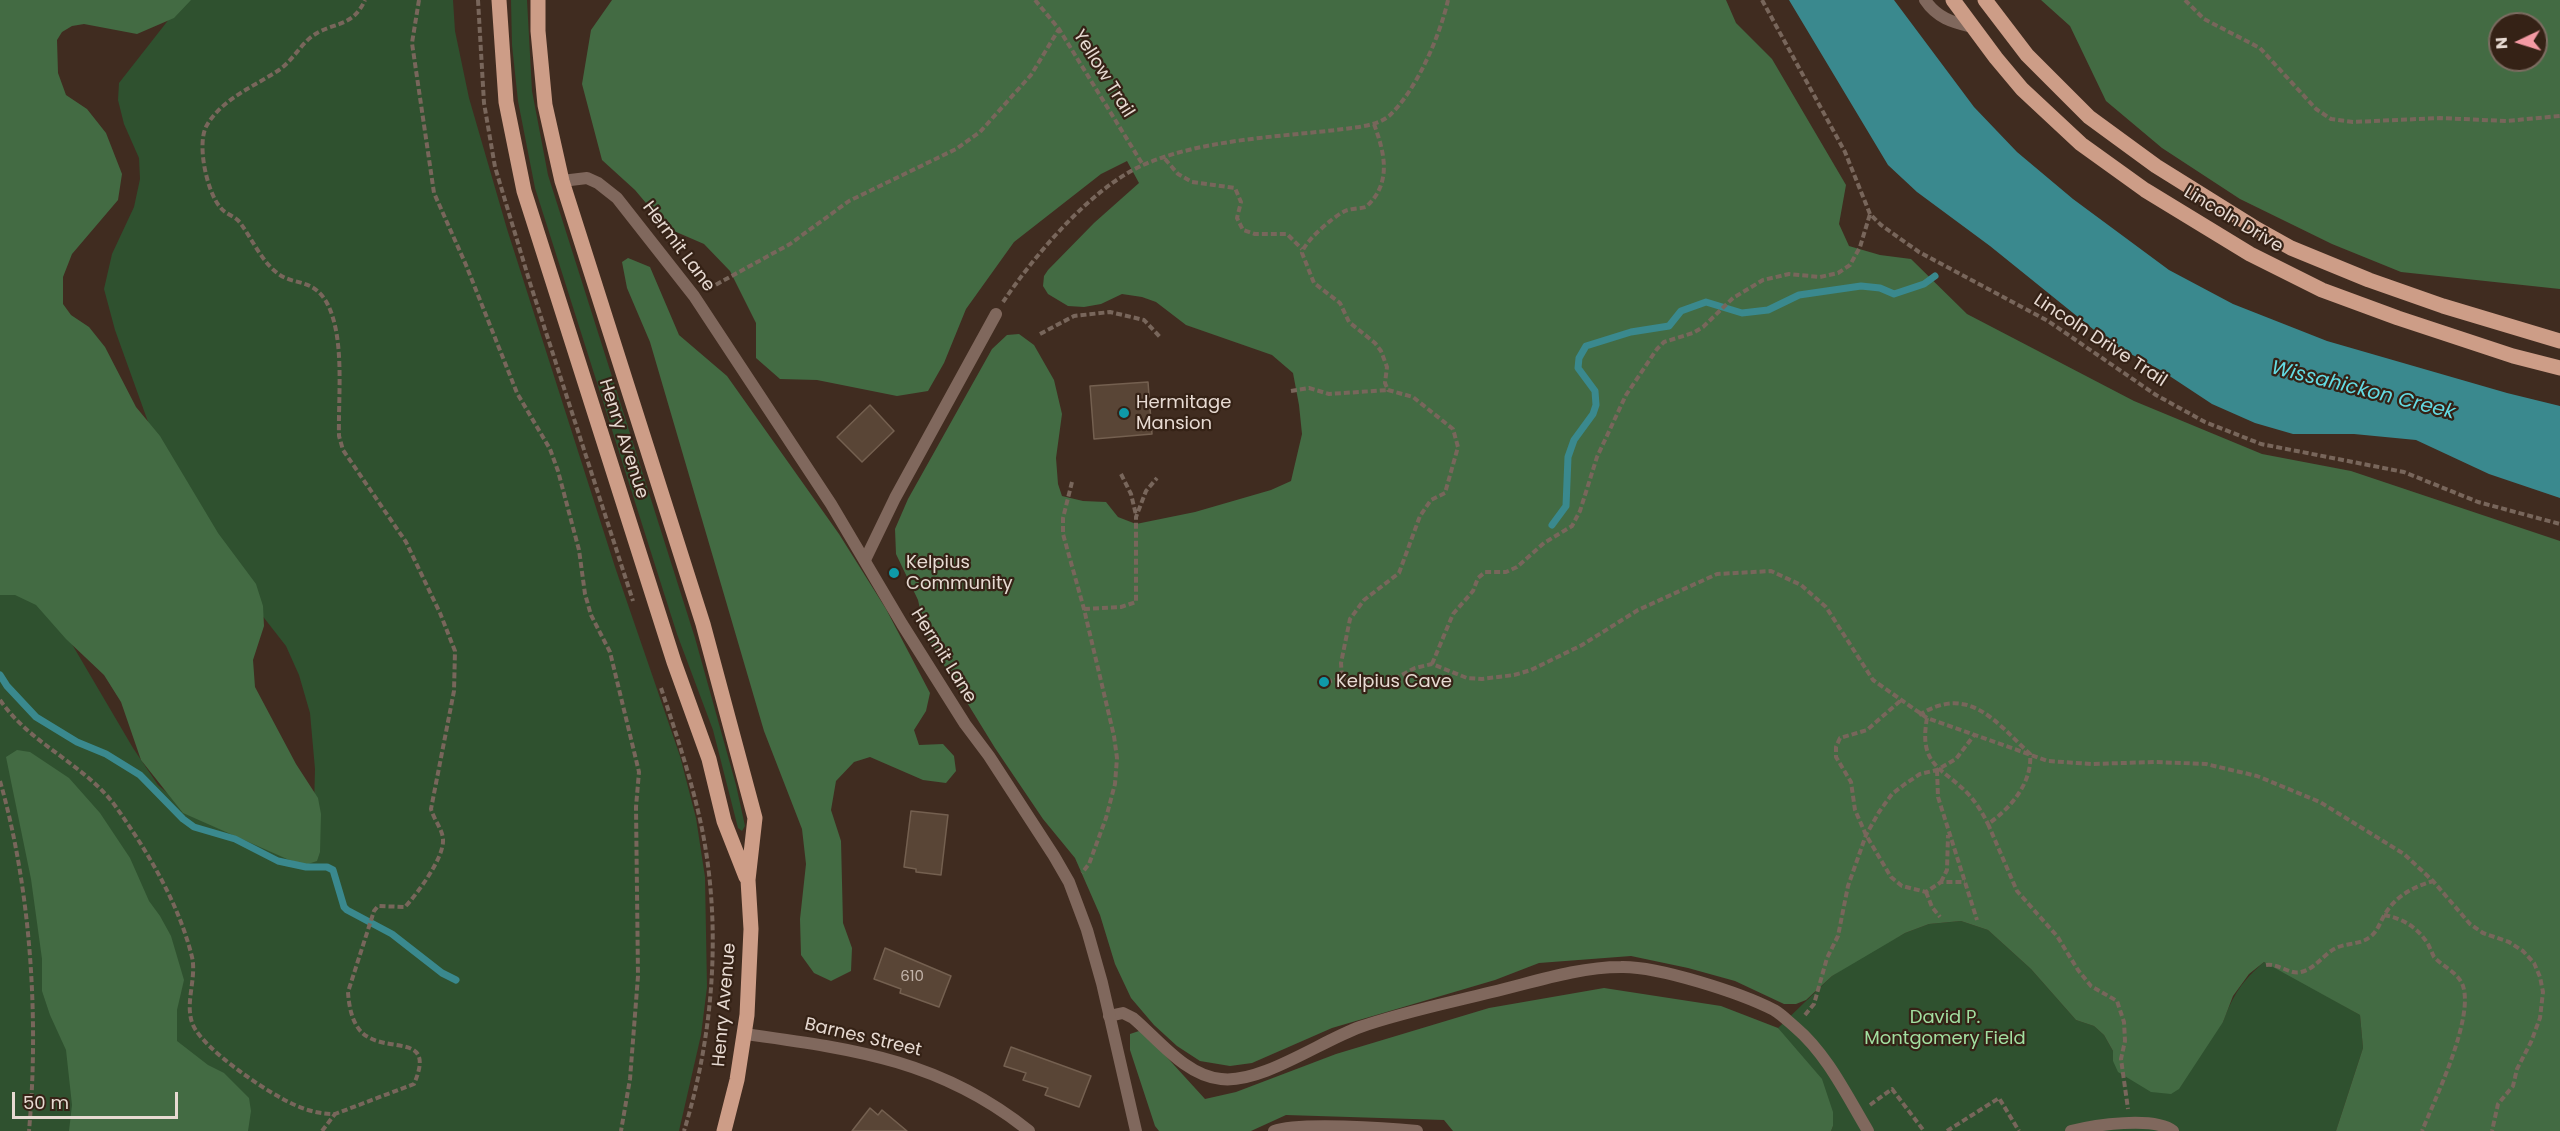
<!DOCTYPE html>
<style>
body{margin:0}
#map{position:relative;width:2560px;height:1131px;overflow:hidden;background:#402c20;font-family:Poppins,sans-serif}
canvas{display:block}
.north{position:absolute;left:2488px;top:12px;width:60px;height:60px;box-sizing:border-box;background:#352216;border:2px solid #7c6c61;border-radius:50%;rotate:266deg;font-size:16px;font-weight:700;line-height:24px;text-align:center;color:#e7dad2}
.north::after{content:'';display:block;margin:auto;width:21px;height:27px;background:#f49aa4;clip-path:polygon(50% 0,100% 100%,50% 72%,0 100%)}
.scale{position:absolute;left:12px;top:1092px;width:166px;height:27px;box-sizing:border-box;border:3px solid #e7dad2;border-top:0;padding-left:8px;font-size:18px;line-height:21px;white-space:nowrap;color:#e7dad2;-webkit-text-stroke:4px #352216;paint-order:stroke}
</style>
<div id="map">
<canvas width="2560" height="1131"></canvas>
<div class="north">N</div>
<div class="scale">50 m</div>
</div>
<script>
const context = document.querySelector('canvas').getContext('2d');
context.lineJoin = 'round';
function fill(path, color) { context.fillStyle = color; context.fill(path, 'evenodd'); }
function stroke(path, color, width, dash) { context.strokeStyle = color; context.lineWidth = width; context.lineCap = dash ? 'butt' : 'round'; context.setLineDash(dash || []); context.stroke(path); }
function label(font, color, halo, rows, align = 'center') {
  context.font = font + ' Poppins,sans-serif'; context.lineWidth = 4.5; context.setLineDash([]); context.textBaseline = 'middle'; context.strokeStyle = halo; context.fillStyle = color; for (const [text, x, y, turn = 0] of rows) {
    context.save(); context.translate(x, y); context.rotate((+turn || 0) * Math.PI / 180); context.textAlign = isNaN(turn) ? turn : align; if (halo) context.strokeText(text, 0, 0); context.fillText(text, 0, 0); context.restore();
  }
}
fill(new Path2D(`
 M184 0H453L455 31 469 98 507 229 615 567 680 756 696 818 705 877 707 987 701 1035 679 1131H0V574L46 600 133 748 158 785 198 819 314 807 315 769 310 713 299 675 286 646 261 614 156 444 115 330 104 289 112 254 134 207 140 179 139 158 124 124 118 100 119 83Z
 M511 0H527L532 91 548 175 695 638 736 785 745 826 742 831 738 828 713 730 677 634 535 188 518 101 512 45Z
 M1961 921 1988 930 2031 969 2076 1020 2094 1026 2104 1035 2113 1051V1061L2223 1022C2233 995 2242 981 2264 962L2274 966 2360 1015 2363 1048 2336 1131H1831L1833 1126 1778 1028 1832 976 1857 959 1905 933 1929 924Z`), '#2f512f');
fill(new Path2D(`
 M0 0H191L174 18 137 34 84 24 72 26 62 32 57 40 58 73 66 95 87 109 106 133 122 174 118 200 72 254 63 277V304L71 315 89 327 105 347 136 407 160 436 218 533 256 584 263 606 264 626 253 660 255 687 296 764 318 798 321 814 320 852 317 861 305 865 287 859 183 813 141 760 121 702 104 675 66 639 36 605 15 595H0Z
 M612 0H1726L1736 23 1772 59 1846 185 1839 224 1849 246 1880 255 1911 259 1967 314 2134 401 2262 454 2351 471 2560 541V1131H2336L2363 1048 2360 1015 2264 962 2249 974 2233 996 2223 1022 2179 1089 2171 1094 2151 1092 2118 1072 2113 1061V1051L2104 1035 2094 1026 2076 1020 2031 969 1988 930 1961 921 1929 924 1905 933 1832 976 1806 1000 1796 1004H1784L1735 981 1688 968 1631 956 1539 963 1495 980 1332 1028 1252 1063 1230 1066 1200 1061 1177 1046 1154 1025 1131 998 1115 964 1100 915 1075 858 1043 819 995 748 926 636 918 600 896 554 895 529 908 499 992 349 1007 335 1019 334 1034 345 1054 380 1062 414 1056 458 1058 484 1062 496 1083 501 1106 502 1118 517 1136 524 1195 512 1271 490 1291 481 1302 434 1299 405 1293 373 1272 355 1186 325 1156 302 1142 297 1122 294 1101 304 1084 307 1068 306 1048 294 1043 286 1044 276 1048 270 1094 223 1139 183 1127 161 1101 174 1014 242 966 309 944 363 928 391 897 396 817 380 780 379 756 358V323L730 271 704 244 667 228 635 190 602 160 582 84 591 30Z
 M2041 0H2560V289L2401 272 2332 244 2240 199 2162 148 2106 101 2070 26ZM2500 24H2536V60H2500Z
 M628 258 650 267 679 335 727 376 839 534 886 609 930 693 926 711 914 730 919 745 943 744 954 756 956 771 946 783 923 780 870 757 854 762 836 781 831 810 841 841 843 923 852 948 851 971 831 981 814 973 801 955 800 919 806 864 802 829 764 731 650 342 627 288 622 262Z
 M17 750 30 752 69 778 100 813 130 858 149 901 160 916 171 936 184 980 177 1010V1041L208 1065 224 1073 249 1098 251 1111 248 1131H69L72 1105 66 1050 50 1015 42 991V959L31 879 6 757Z
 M1604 988 1721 1006 1778 1028 1822 1079 1833 1112V1126L1831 1131H1453L1444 1120 1286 1115 1251 1131H1159L1155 1126 1130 1050V1034L1142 1030 1205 1099 1236 1092 1336 1054 1489 1008Z`), '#436b43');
fill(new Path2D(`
 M1789 0H1894L1974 107 2017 152 2073 199 2169 270 2233 304 2327 341 2507 393 2560 406V498L2489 474 2416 440 2354 434H2293L2255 423 2212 404 2162 371 2109 342 1990 246 1917 192 1888 165Z`), '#3a898e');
stroke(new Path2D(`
 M1552 525 1566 506 1568 457 1574 440 1593 414 1596 405 1595 391 1578 368 1579 358 1586 346 1631 332 1669 326 1681 311 1706 302 1742 313 1768 310 1799 295 1861 286 1880 288 1894 294 1924 284 1935 276
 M0 675 7 686 36 717 77 742 106 754 140 775 183 819 194 827 235 839 278 861 306 867H327L333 870 344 907 347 910 392 934 442 973 456 980`), '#3a898e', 7);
const building = new Path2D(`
 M1148 382 1152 434 1094 439 1090 386Z
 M870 405 894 431 862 462 837 437Z
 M911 811 948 815 941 875 916 872V869L904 867Z
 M885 948 951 976 939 1007 900 993 901 989 874 979Z
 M1011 1047 1091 1076 1079 1107 1045 1095 1048 1088 1023 1080 1026 1073 1004 1066Z
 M870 1108 878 1115 882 1110 907 1131H852Z`);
fill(building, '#594536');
stroke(building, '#746050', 1.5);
stroke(new Path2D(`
 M419 0 412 43 434 193 466 265 517 393 550 449 558 471 579 550 585 594 591 615 610 652 639 772 636 807 638 976 630 1079 621 1131
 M478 0 484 103 495 167 530 283 633 601
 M1035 0 1059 29 1143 165
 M1762 0 1845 152 1870 214 1881 225 1919 252 2048 321 2156 395 2205 422 2261 444 2404 472 2478 502 2560 524
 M2185 0 2204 19 2260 48 2316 109 2331 119 2353 122 2440 118 2506 121 2560 116
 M1374 124C1385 154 1392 183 1366 207 1359 209 1350 208 1343 212 1332 218 1304 242 1302 253L1314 283 1340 303 1349 322 1375 343 1381 351 1387 367 1385 383 1388 390 1413 397 1453 429 1458 447 1445 493 1431 500 1420 516 1399 573 1364 600 1350 619 1341 663 1342 678 1357 685 1381 686 1415 668 1432 664 1467 678 1482 679 1514 675 1531 670 1582 645 1638 610 1717 574 1771 571 1801 585 1826 607 1873 680 1927 718 2048 761 2091 764 2155 762 2206 764 2257 776 2320 802 2404 854 2433 881 2470 924 2483 933 2509 942 2523 951 2534 963 2540 977 2543 992 2540 1018 2531 1042 2517 1069 2513 1086 2498 1104 2492 1131
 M1165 159 1178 174 1192 182 1235 188 1241 202 1237 218 1243 230 1255 234H1287L1302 249
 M708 289 790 244 849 201 956 149 980 132 1031 75 1059 29
 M1003 302C1034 256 1091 188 1143 165 1207 137 1290 137 1359 127 1370 125 1380 123 1389 116 1416 91 1440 36 1448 0
 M1040 334 1074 316 1110 312 1144 320 1161 338
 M1291 391 1309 388 1329 394 1388 390
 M1121 474 1131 494 1136 515
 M1072 482 1063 518V534L1084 609 1114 736 1117 758 1115 784 1106 818 1089 864 1082 873
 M1084 609 1121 607 1136 602V517L1146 491 1157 478
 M1432 664 1453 614 1473 591 1478 578 1485 572H1506L1517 567 1544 543 1572 526 1580 511 1597 457 1626 395 1657 349 1664 342 1693 333 1703 327 1733 298 1763 280 1789 274 1820 277 1838 273 1850 265 1860 247 1870 214
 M1326 682 1342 678
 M661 688C676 733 691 778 701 824 722 924 714 1034 684 1131
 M0 700C31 745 85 764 116 807 148 852 179 904 192 957 197 979 184 1004 193 1025 204 1050 269 1094 295 1105 308 1111 321 1114 335 1114L414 1084C435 1035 394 1052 368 1037 353 1029 349 1008 348 992L374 911 378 906 405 907C417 894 444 858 443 840 443 830 434 820 431 809L454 691 455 651 440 613 406 542 343 450 339 436C338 397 345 340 328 305 313 276 293 287 276 272 261 260 252 239 241 224 236 216 226 215 220 207 207 192 196 143 207 125 223 98 255 86 279 70 292 61 299 47 311 37 332 21 352 29 365 0
 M1900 701 1867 730 1840 738 1836 747V757L1851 782 1855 810 1866 835 1891 877 1902 886 1926 892 1941 882H1965
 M1919 715C1969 684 1995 721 2030 754 2033 782 2010 809 1988 824L2017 891 2057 936 2078 970 2091 986 2117 1001 2124 1022 2125 1041 2121 1059 2128 1109
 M1927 718C1918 768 1944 767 1970 796 1977 804 1983 814 1988 824
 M1937 770 1938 797 1977 920
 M0 781C31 889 39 1020 29 1131
 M1941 882 1947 870 1948 835
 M1926 892 1932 907 1940 917
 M2384 915C2404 919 2417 927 2428 944 2430 948 2432 953 2434 957 2443 967 2458 972 2463 986 2474 1019 2435 1099 2422 1131
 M2266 965C2279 963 2289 975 2301 972 2314 969 2322 957 2331 951 2343 942 2358 946 2370 937 2378 931 2380 922 2385 914 2396 896 2413 887 2433 881
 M1805 1015 1814 1004 1827 958 1838 936 1848 886 1866 835 1879 812 1892 794 1905 784 1920 774 1937 770 1956 759 1975 734
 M1870 1105 1892 1089 1924 1131
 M322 1131 335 1114
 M1947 1131 1999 1098 2019 1131`), '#78665b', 4, [6, 3]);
stroke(new Path2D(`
 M1925 0C1937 18 1952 22 1972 27
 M865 560 895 498 996 314
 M1109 1016 1123 1013 1133 1018C1159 1040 1186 1076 1221 1079 1261 1084 1321 1041 1360 1027 1403 1012 1448 1003 1492 992 1534 982 1578 967 1621 967 1658 966 1741 993 1774 1010 1781 1014 1788 1021 1795 1027 1827 1054 1847 1096 1868 1131
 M1274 1131C1298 1122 1388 1128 1417 1131
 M2071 1131C2094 1125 2154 1116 2173 1131`), '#80685d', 12);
stroke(new Path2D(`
 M562 181 587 178 598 183 617 198 694 296 831 504 902 624 965 724 989 756 1054 856 1069 882 1087 930 1102 983 1136 1131
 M745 1034C853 1049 941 1060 1029 1131`), '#80685d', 12);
stroke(new Path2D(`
 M499 0 506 102 524 191 674 662 709 759 724 821 746 877
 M538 0V31L545 105 562 181 703 624 755 818 748 880 751 929 747 1015 737 1080 724 1131
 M1953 0 1996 58 2022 89 2081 144 2145 190 2250 254 2322 290 2398 318 2513 356 2560 368
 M1985 0 2027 55 2089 117 2156 166 2257 229 2291 248 2369 280 2443 306 2560 341`), '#cd9d87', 15);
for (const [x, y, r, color] of [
 [1124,413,6,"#0f9aa8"],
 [894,573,6,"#0f9aa8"],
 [1324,682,6,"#0f9aa8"]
]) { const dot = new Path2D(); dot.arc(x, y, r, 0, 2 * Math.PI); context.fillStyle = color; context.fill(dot); stroke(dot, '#352216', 2); }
label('15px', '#c4b5ab', null, [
 ["610",912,977]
]);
label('18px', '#e7dad2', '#352216', [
 ["Yellow Trail",1103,74,58],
 ["Lincoln Drive",2233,220,31],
 ["Hermit Lane",678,247,53],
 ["Lincoln Drive Trail",2100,341,33],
 ["Henry Avenue",623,439,72],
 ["Hermit Lane",943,656,58],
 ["Henry Avenue",725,1005,-85],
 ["Barnes Street",863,1038,13]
]);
label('18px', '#e7dad2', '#352216', [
 ["Hermitage",1136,403],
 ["Mansion",1136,424],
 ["Kelpius",906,563],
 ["Community",906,584],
 ["Kelpius Cave",1336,682]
], 'left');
label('18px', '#a2dfa0', '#352216', [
 ["David P.",1945,1018],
 ["Montgomery Field",1945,1039]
]);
label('italic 20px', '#64dbe3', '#352216', [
 ["Wissahickon Creek",2363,391,14]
]);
</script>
